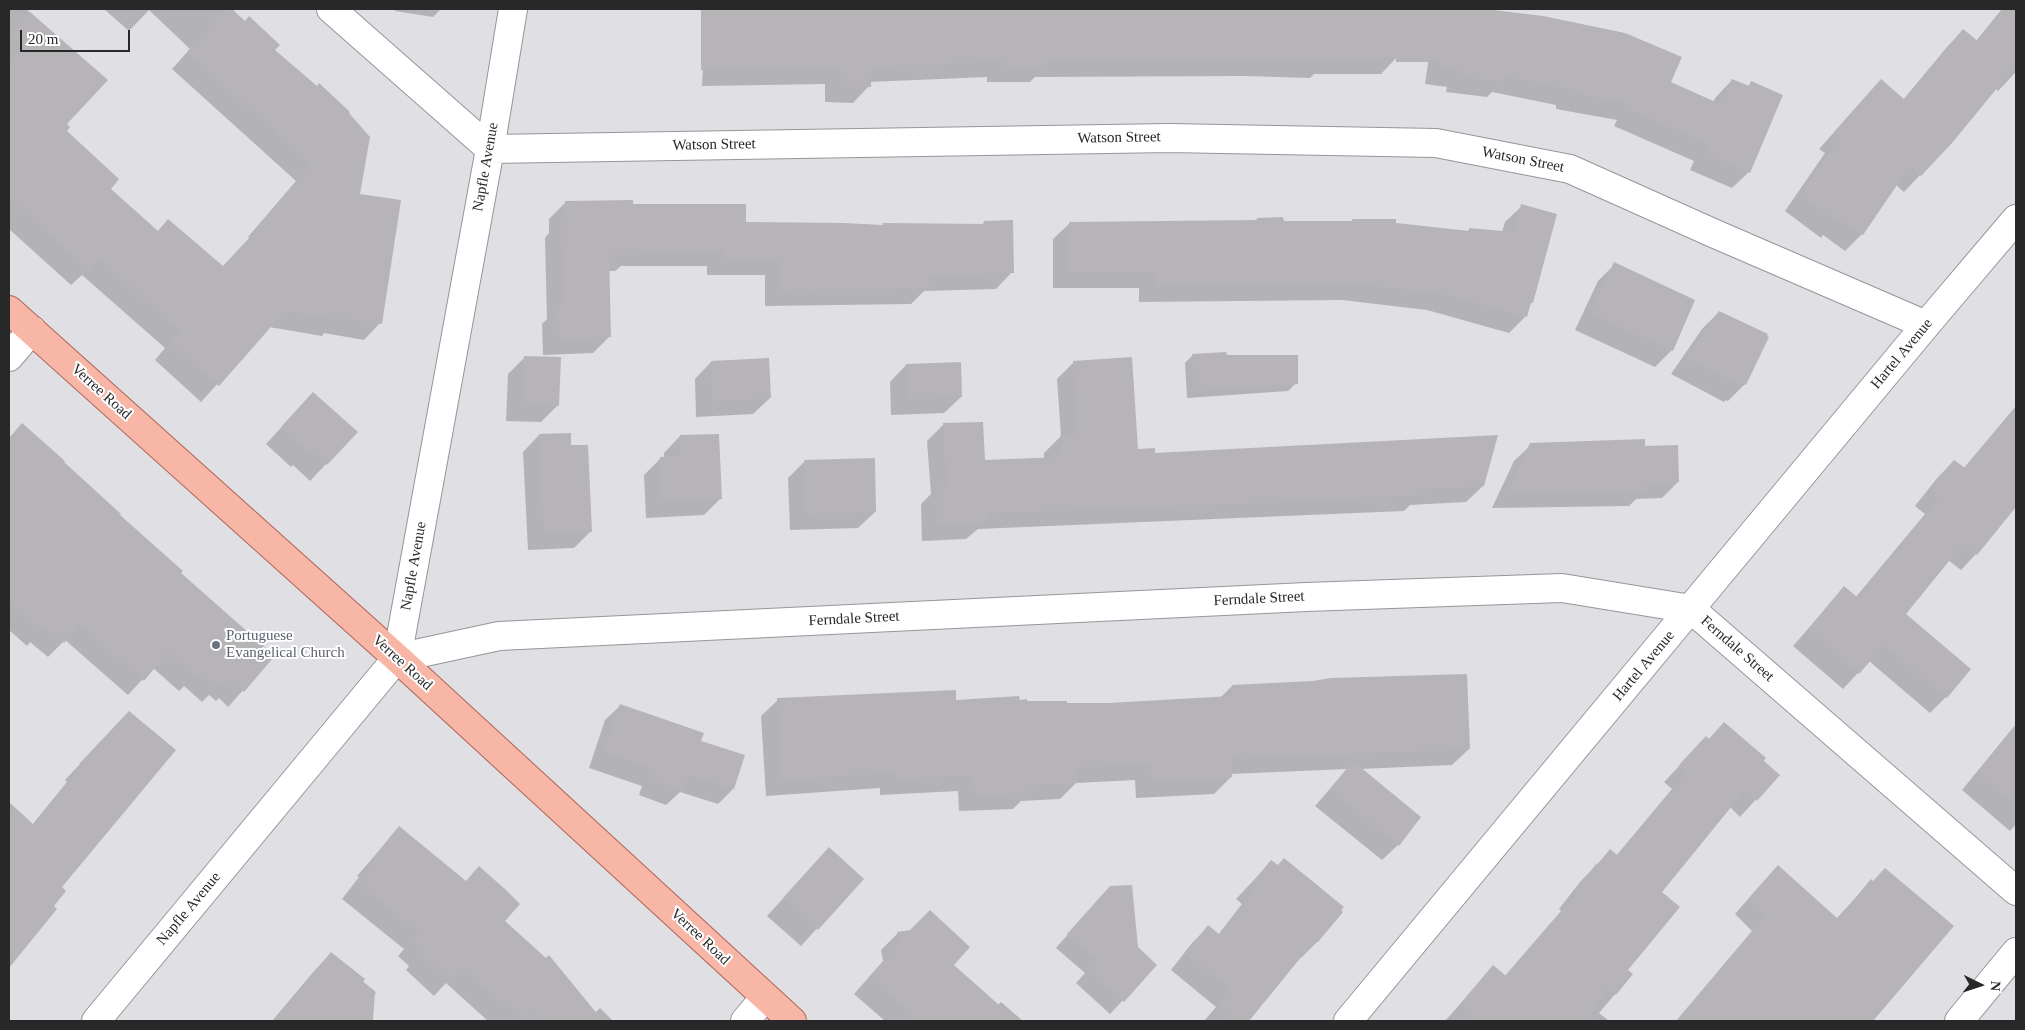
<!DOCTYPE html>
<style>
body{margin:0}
#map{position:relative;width:2025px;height:1030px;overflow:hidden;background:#e0dfe4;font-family:"Times New Roman",serif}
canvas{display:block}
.frame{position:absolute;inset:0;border:10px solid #282829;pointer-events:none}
.north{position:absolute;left:1955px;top:960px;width:50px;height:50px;-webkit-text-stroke:4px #fff;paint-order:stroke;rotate:94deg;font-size:14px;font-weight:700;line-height:20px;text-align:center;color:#282829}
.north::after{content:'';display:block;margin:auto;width:18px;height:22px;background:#282829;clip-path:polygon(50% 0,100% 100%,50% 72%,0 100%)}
.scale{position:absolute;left:20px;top:30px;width:110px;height:22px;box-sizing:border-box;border:2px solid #282829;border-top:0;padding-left:6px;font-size:15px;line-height:18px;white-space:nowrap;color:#282829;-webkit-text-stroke:4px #fff;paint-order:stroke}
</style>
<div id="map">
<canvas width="2025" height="1030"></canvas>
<div class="frame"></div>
<div class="north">N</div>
<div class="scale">20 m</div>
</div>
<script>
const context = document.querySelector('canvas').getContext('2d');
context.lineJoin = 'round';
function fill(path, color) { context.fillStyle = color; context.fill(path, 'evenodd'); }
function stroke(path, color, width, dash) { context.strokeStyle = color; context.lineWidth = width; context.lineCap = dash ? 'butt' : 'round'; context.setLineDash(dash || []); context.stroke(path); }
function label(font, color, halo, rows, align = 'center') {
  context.font = font + ' "Times New Roman",serif'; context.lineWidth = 4; context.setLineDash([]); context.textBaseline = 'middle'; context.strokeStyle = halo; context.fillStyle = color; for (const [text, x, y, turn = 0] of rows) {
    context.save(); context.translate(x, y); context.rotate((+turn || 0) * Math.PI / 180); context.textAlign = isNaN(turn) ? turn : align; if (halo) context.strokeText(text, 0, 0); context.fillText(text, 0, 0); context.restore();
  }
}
fill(new Path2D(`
 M9 9H26L106 80 65 124V132L109 189 157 232 168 221 222 268 250 238 248 237 296 181 172 69 190 49 149 10 129 31 104 9H230L274 50 359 195 380 323 364 340 324 333 322 336 269 327 201 402 155 360 165 348 82 275 71 285 9 229Z
 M395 9H441L433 17 395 11Z
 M706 9H1398L1397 57 1381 74H1314L1310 78 1244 76 1035 77 1030 82H987V77L869 82V86L853 103 825 102V84L702 86Z
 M1447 9H1479L1542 17 1670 83 1713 102 1716 97 1732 80 1747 87 1752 83 1749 172 1732 188 1690 170 1694 161 1614 126 1617 120 1556 109V105L1492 92 1487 97 1446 92 1447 87 1425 84 1434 22Z
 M2002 9H2016V72L1998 91 1995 88 1951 142 1904 192 1896 185 1862 234 1845 251 1823 235 1821 238 1785 211 1825 153 1819 149 1881 80 1903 100 1947 47 1963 30 1976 41Z
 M566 202 632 205 745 223 881 227 884 224 982 225 984 222 1012 272 996 289 924 291 911 304 765 306V275H707V266H621L615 271H608L609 337 593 353 543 355 542 324 547 319 545 238 549 233V219Z
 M1522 206 1532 302 1529 306 1526 316 1509 333 1427 310 1342 300 1139 302V288H1053V239L1070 223 1255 221 1257 219 1283 222H1350L1353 220 1467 232 1470 229 1502 232 1505 222Z
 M1615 264 1672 350 1655 367 1575 330 1598 281Z
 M1719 312 1745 384 1728 401 1726 400 1724 402 1671 374 1702 329Z
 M1193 355 1296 383 1288 391 1187 398 1185 363Z
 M525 357 557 406 541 422 506 421 508 374Z
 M711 362 770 398 753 414 696 417 695 379Z
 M1074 362 1137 450 1154 454 1483 486 1466 502 1410 505 1404 511 978 529 966 539 922 541 921 504 931 494 927 441 944 424 983 461 1044 458V453L1061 436 1057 379Z
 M906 365 961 397 944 413 891 415 890 382Z
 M313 393 326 464 310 481 293 465 291 467 266 444Z
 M2016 406V494L2007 504 1976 554 1961 570 1948 560 1904 614 1946 697 1930 713 1869 661 1843 689 1793 646 1844 588 1855 598 1925 514 1915 506 1938 477 1954 461 1963 469Z
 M22 425 272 658 228 707 219 698 216 701 209 695 202 702 184 686 179 691 153 668 128 695 65 640 48 657 30 642 27 646 9 630V439Z
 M539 435 570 447 591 531 574 548 528 550 523 452Z
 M680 436 720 499 704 515 646 518 644 475 661 458H664V453Z
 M1531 445 1644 448 1678 482 1662 498 1636 499 1629 506 1492 508 1514 461Z
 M805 461 875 512 858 528 790 530 788 478Z
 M1232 686 1469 749 1452 765 1360 769 1398 845 1382 860 1315 806 1347 769 1231 774V777L1214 794 1136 798 1135 780 1076 783 1060 799 1021 801 1013 809 959 811 958 791 880 795V788L766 796 761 716 778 700 1019 701 1066 705 1109 704 1220 698Z
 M621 705 699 741 733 789 718 804 680 792 666 805 639 795 642 786 589 768 605 720Z
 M1724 723 1778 775 1740 817 1730 807 1660 892 1627 970 1632 974 1599 1013 1609 1021H1445L1493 967 1504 977 1561 911 1559 909 1580 882 1610 851 1616 856 1672 789 1664 782 1706 738 1708 740Z
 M2016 724V824L2010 831 1962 790Z
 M113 729 52 906 56 909 9 966V804L32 825 67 782 65 780Z
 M399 828 503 921 595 1013 600 1008 613 1021H488L446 983 434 996 406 970 409 966 398 956 404 949 342 899 359 877 357 876Z
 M829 848 862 879 801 946 767 916Z
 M1267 866 1342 913 1317 942 1301 958 1300 956 1248 1021H1204L1216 1007 1171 970 1192 943 1208 927 1218 935 1242 904 1236 899Z
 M1764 881 1836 919 1871 881 1952 926 1871 1021H1676L1752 931 1735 914Z
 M1097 901 1136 948 1156 965 1110 1014 1076 983 1085 973 1056 948Z
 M898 933 952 965 998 1005 1001 1002 1023 1021H885L854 994 883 961 881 950Z
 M331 953 376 993 353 1021H272L315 970Z`), '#0003');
fill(new Path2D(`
 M226 9H232L245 21 249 16 280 45 275 50 317 86 319 83 350 112 349 113 370 137 360 194 401 200 382 324 340 317 339 320 285 311 219 386 170 343 180 331 98 258 89 270 9 198V64L23 47 10 35 30 12 108 80 67 124 70 127 67 131 119 179 111 189 158 231 168 219 223 266 265 221 263 220 311 164 187 52Z
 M701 9H1485L1543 16 1625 33 1682 57 1671 82 1720 104 1732 79 1749 86 1751 81 1783 95 1750 173 1706 154 1710 145 1630 109 1632 104 1572 92V89L1505 76 1504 82 1462 76 1463 71 1441 68 1442 62H1396V58H1328V62L1261 60 1047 61V66H1003V61L946 63V65L871 66V87H841V68L701 70Z
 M2004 9H2016V65L1952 143 1921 176 1910 166 1863 235 1840 219 1839 222 1800 194 1841 136 1834 132 1881 79 1905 100 1963 29 1979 42Z
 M633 200V204H746V222L843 223 883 225V223L984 224V221L1013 220 1014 273 929 275V288L781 290V259H723V250H633V255H609L611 337 559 339 558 306H563L561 220H566L565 201Z
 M1521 204 1557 214 1533 303 1531 302 1527 317 1444 294 1359 284 1155 286V272H1069V222L1257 220V218L1283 217 1284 221H1353L1352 219H1396V223L1469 231V228L1514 232Z
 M1614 262 1695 300 1673 351 1591 313Z
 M1719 311 1768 334 1767 336 1769 337 1746 385 1742 383 1741 386 1686 357Z
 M1226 352 1227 355H1298V384L1194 391 1192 354Z
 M524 356 561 357 559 406 522 405Z
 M1132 357 1138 449 1155 448V453L1498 435 1484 486 1422 489V495L1333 499V500L989 513 990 519 984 520V523L938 525 937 486H947L943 423 983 422 985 460 1061 457 1060 435 1078 434 1073 361Z
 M769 358 771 398 712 401 711 361Z
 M961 362 962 397 907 399 906 364Z
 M313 392 358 432 327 465 310 450 308 452 281 427Z
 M2016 407V507L1977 555 1963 544 1906 614 1971 669 1947 698 1884 645 1859 674 1808 629 1844 586 1857 597 1940 498 1929 489 1954 460 1965 468Z
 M22 423 65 461 64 462 121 514 120 515 183 571 181 573 266 648 263 650 273 658 244 692 235 684 232 687 225 680 218 687 200 671 195 677 168 652 144 681 80 624 64 643 46 627 43 631 9 601V438Z
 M571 433V445H588L592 532 544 534 539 434Z
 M719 434 722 499 662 502 660 457 681 456 680 435Z
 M1645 439V446L1678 445 1679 482 1646 483 1647 490 1507 492 1530 443Z
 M875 458 876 512 806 514 804 460Z
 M1467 674 1470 749 1238 758 1231 753 1232 777 1152 782 1151 764 1077 767V783L1031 785V793L975 795 974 775 896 779V772L782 780 777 698 956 690V700L1019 696 1020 700 1027 699V701H1067V703H1109L1232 696V685L1313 681 1331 678Z
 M620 704 704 733 701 741 745 755 734 789 688 774 683 790 653 780 657 770 603 752Z
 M129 711 176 750 62 887 66 891 54 906 57 909 9 968V802L34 825 82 766 79 764Z
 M1724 722 1766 758 1764 761 1780 775 1757 801 1745 790 1662 892 1680 907 1628 970 1633 974 1616 995 1607 988 1586 1021H1481L1460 1004 1493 965 1506 976 1577 894 1575 892 1596 864 1597 865 1610 849 1617 855 1687 773 1679 765 1706 736 1709 739Z
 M2016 726V806L1977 773Z
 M1353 761 1421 817 1399 846 1330 789Z
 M399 826 466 881 479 866 506 890 520 904 505 921 546 958 549 955 603 1021H544L534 1012 527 1020 510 1005 507 1008 462 968 450 981 421 954 424 950 413 940 419 933 357 882 374 861 372 859Z
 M829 847 864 879 818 930 783 898Z
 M1284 858 1344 907 1341 910 1343 912 1318 942 1315 940 1249 1021H1235L1217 1006 1231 990 1186 953 1208 925 1220 935 1257 888 1252 883 1271 860 1278 865Z
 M1778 865 1838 919 1871 879 1873 881 1885 868 1954 926 1873 1021H1677L1766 915 1748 899Z
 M1132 885 1138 947 1157 965 1124 1002 1087 970 1097 960 1067 934 1110 886Z
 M930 910 970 947 954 965 1017 1021H920L869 977 899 944 897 932 910 930Z
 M331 952 365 979 363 982 375 991 373 1021H274Z`), '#b6b4b7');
const minor = new Path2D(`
 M331 9 490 149 1169 138 1436 143 1570 169 1713 233 1926 325
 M9 357 32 330
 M397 658 499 636 1306 597 1562 588 1691 609 2016 891
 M96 1021 397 658 490 149 513 9
 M745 1021 765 997
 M1348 1021 1926 325 2016 219
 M1959 1021 2016 952`);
const major = new Path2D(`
 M9 310 397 658 792 1021`);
stroke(minor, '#96969a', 30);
stroke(major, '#ad6455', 30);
stroke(minor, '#fff', 28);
stroke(major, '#f8b6a7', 28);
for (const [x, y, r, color] of [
 [216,645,5,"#6b7280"]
]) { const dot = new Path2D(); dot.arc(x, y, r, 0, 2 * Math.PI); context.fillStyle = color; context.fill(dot); stroke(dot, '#fff', 2); }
label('15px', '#282829', '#fff', [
 ["Watson Street",1119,138,-1],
 ["Watson Street",714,145,-1],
 ["Watson Street",1523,160,11],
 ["Napfle Avenue",486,167,-80],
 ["Hartel Avenue",1902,354,-50],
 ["Verree Road",101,392,42],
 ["Napfle Avenue",414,566,-80],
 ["Ferndale Street",1259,599,-3],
 ["Ferndale Street",854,619,-3],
 ["Ferndale Street",1737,649,41],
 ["Verree Road",402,663,42],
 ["Hartel Avenue",1644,666,-50],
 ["Napfle Avenue",189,909,-50],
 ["Verree Road",700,937,43]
]);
label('15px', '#5b616d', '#fff', [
 ["Portuguese",226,636],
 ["Evangelical Church",226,653]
], 'left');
</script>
